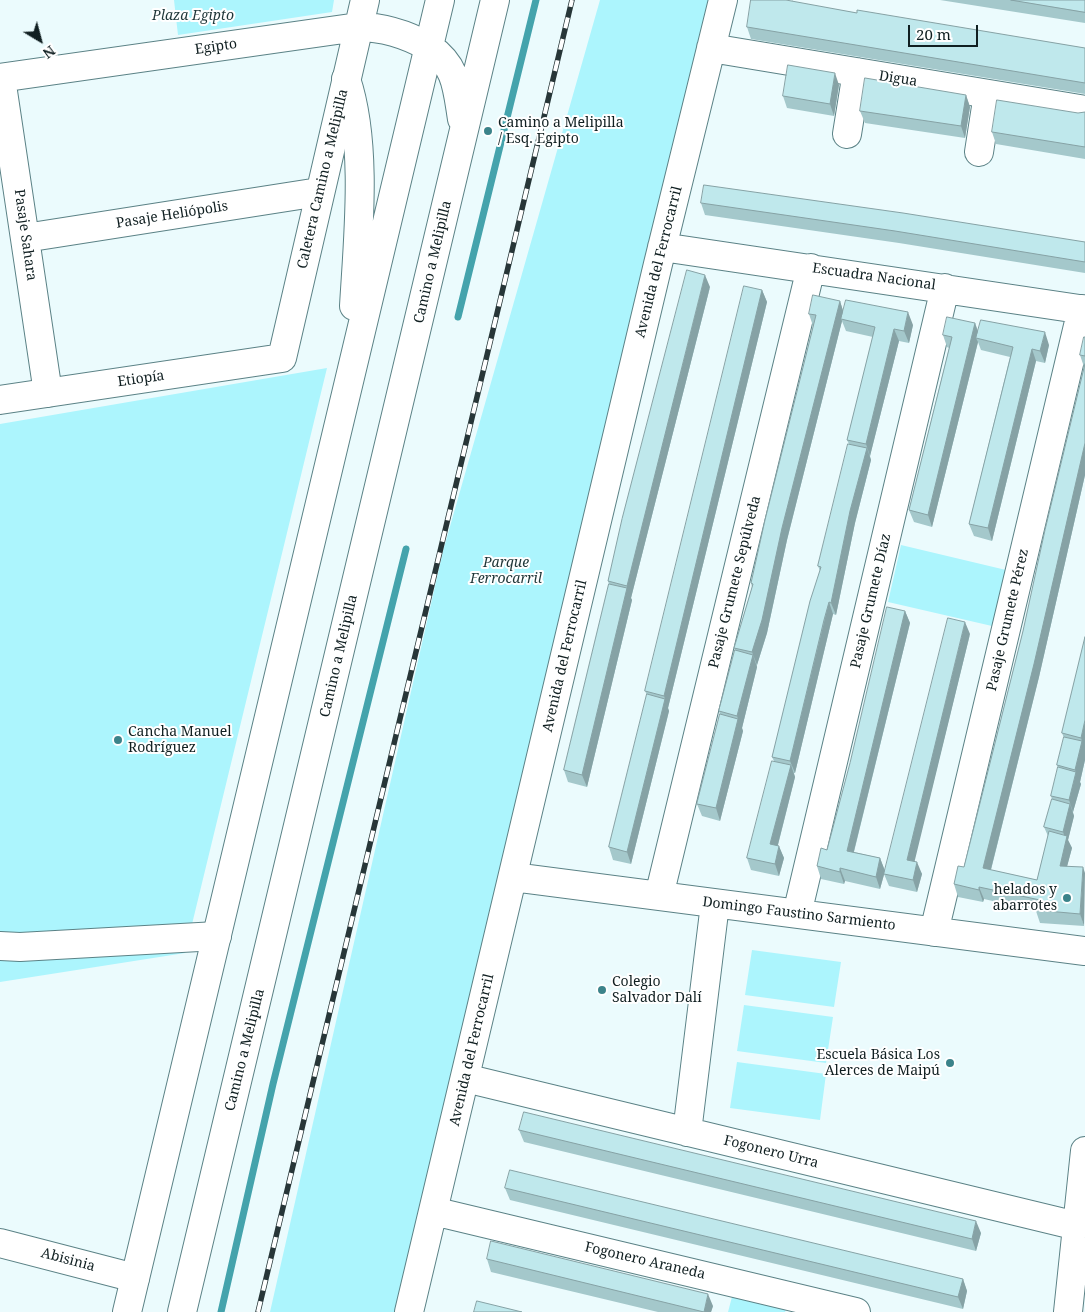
<!DOCTYPE html>
<meta charset="utf-8">
<style>
body{margin:0}
#map{position:relative;width:1085px;height:1312px;overflow:hidden;background:#ebfbfd;font-family:"Noto Serif",serif}
canvas{display:block}
.north{position:absolute;left:15px;top:15px;width:50px;height:50px;-webkit-text-stroke:4px #fff;paint-order:stroke;rotate:143deg;font-size:14px;font-weight:700;line-height:20px;text-align:center;color:#101f21}
.north::after{content:'';display:block;margin:auto;width:18px;height:22px;background:#101f21;clip-path:polygon(50% 0,100% 100%,50% 72%,0 100%)}
.scale{position:absolute;left:908px;top:25px;width:70px;height:22px;box-sizing:border-box;border:2px solid #101f21;border-top:0;padding-left:6px;font-size:15px;line-height:18px;white-space:nowrap;color:#101f21;-webkit-text-stroke:4px #fff;paint-order:stroke}
</style>
<div id="map">
<canvas width="1085" height="1312"></canvas>
<div class="north">N</div>
<div class="scale">20 m</div>
</div>
<script>
const context = document.querySelector('canvas').getContext('2d');
context.lineJoin = 'round';
function fill(path, color) { context.fillStyle = color; context.fill(path, 'evenodd'); }
function stroke(path, color, width, dash) { context.strokeStyle = color; context.lineWidth = width; context.lineCap = dash ? 'butt' : 'round'; context.setLineDash(dash || []); context.stroke(path); }
function label(font, color, halo, rows, align = 'center') {
  context.font = font + ' "Noto Serif",serif'; context.lineWidth = 4; context.setLineDash([]); context.textBaseline = 'middle'; context.strokeStyle = halo; context.fillStyle = color; for (const [text, x, y, turn = 0] of rows) {
    context.save(); context.translate(x, y); context.rotate((+turn || 0) * Math.PI / 180); context.textAlign = isNaN(turn) ? turn : align; if (halo) context.strokeText(text, 0, 0); context.fillText(text, 0, 0); context.restore();
  }
}
fill(new Path2D(`
 M174 0H334L332 12 178 35Z
 M600 0H710L396 1312H270L443 551Z
 M327 368 185 953 0 982V424Z
 M901 545 1006 570 992 626 888 602Z
 M752 950 841 962 834 1007 745 995Z
 M744 1005 833 1017 826 1063 737 1051Z
 M737 1062 826 1074 820 1120 730 1108Z
 M733 1293 787 1307 785 1312H728Z`), '#acf5fd');
stroke(new Path2D(`
 M458 317 536 0
 M221 1312 273 1084 406 549`), '#44a3ac', 7);
const minor = new Path2D(`
 M711 48 1085 110
 M0 78 358 27C384 27 406 34 429 47
 M1 78 48 393
 M847 134 857 72
 M979 152 988 94
 M25 238 319 192
 M662 247 1085 310
 M0 400 282 358 365 0
 M513 877 1085 951
 M659 896 811 268
 M797 914 945 288
 M934 932 1082 309
 M0 946 20 947 217 936
 M465 1078 1077 1226
 M687 1132 715 904
 M433 1211 856 1312
 M0 1243 135 1278
 M409 1312 658 264 723 0
 M1068 1312 1085 1151`);
const major = new Path2D(`
 M429 47C457 66 457 88 462 119
 M346 79C368 144 358 237 354 306
 M127 1312 440 0
 M182 1312 495 0`);
stroke(minor, '#5b8286', 30);
stroke(major, '#5b8286', 30);
stroke(minor, '#fff', 28);
stroke(major, '#fff', 28);
const rail = new Path2D(`
 M258 1312 572 0`);
stroke(rail, '#273638', 5.5);
stroke(rail, '#fff', 4, [11]);
fill(new Path2D(`
 M793 0 792 2 857 13 1085 48V94L751 39 747 27Z
 M940 0H1085V23Z
 M839 85 834 116 787 108 783 96Z
 M966 95 970 107 965 138 865 123 860 111Z
 M1085 112V159L996 144 992 132Z
 M701 203 1085 242V273L899 243 705 215Z
 M710 287 631 598 632 600 587 787 568 782 564 770 609 584 608 581Z
 M762 290 767 302 668 708 669 711 631 864 613 860 609 847 647 695 645 691Z
 M840 301 843 311 913 325 909 343 899 341 870 456 871 460 855 523 836 615 833 614 795 773H794L795 777 778 845 784 858 779 876 751 870 747 858 774 761 772 757 820 571 818 566 849 444 847 440 873 337 846 331 842 321 787 540 767 633 757 665V667L742 728 743 731 720 821 702 816 697 804 720 714 719 711 735 650 734 648 752 587 751 583 813 326 809 314Z
 M975 323 978 331 1049 345 1045 363 1036 361 992 541 974 536 969 524 1010 357 981 350 978 342 932 527 914 522 909 510 949 348 947 347 943 335Z
 M1085 337V475L1039 677 991 870 1037 880 1048 836 1044 827 1052 799 1051 796 1058 768 1057 765 1064 738 1062 733 1085 637V760L1080 782 1081 784 1073 812 1074 816 1068 840 1072 848 1067 866 1084 926 1040 923 1036 911 984 899 983 902 958 897 954 884 964 867 1023 631 1084 367 1080 355Z
 M905 611 910 623 854 852 880 858 885 871 880 889 845 881 844 884 821 879 817 866 827 850Z
 M970 634 914 861 922 874 917 892 889 886 884 874Z
 M519 1130 981 1233 976 1251 524 1142Z
 M505 1188 963 1279 967 1291 963 1309 510 1200Z
 M487 1259 713 1306 711 1312H658L491 1272Z`), '#a4c8cb');
fill(new Path2D(`
 M835 73 839 85 834 116 830 104Z
 M966 95 970 107 965 138 961 126Z
 M705 275 710 287 631 598 632 600 587 787 582 775 627 588V586Z
 M762 290 767 302 668 708 669 711 631 864 627 852 665 699 664 696Z
 M840 301 844 314 841 319 842 321 787 540 767 633 757 665 752 652 782 528Z
 M908 312 913 325 909 343 904 331Z
 M975 323 979 335 976 338 978 342 932 527 928 515Z
 M894 329 899 341 870 456 866 444Z
 M1045 332 1049 345 1045 363 1040 351Z
 M1032 349 1036 361 992 541 988 528Z
 M1085 443V475L1039 677 988 881 983 868Z
 M867 448 871 460 855 523 836 615 831 603 850 511Z
 M829 602 833 614 795 773 790 761Z
 M905 611 910 623 851 863 847 851Z
 M965 622 970 634 912 872 907 860Z
 M753 655 757 667 742 728 743 731 720 821 716 808 738 719 737 716Z
 M1085 720V760L1080 782 1081 784 1073 812 1069 800 1076 773 1075 770 1082 741 1081 738Z
 M791 765 795 777 775 856 770 844Z
 M1070 804 1074 816 1068 840 1072 848 1064 878 1060 866 1066 840 1063 832Z
 M779 846 784 858 779 876 775 864Z
 M880 858 885 871 880 889 876 877Z
 M917 862 922 874 917 892 913 880Z
 M1083 867 1085 873 1084 926 1080 914Z
 M840 868 845 881 844 884 840 872Z
 M979 887 984 899 983 902 979 890Z
 M976 1221 981 1233 976 1251 972 1239Z
 M963 1279 967 1291 963 1309 958 1297Z
 M708 1294 713 1306 711 1312H704Z`), '#86a2a5');
const building = new Path2D(`
 M751 0H786L857 13V10L1085 48V83L747 27Z
 M1011 0H1085V12Z
 M788 65 835 73 830 104 783 96Z
 M865 78 966 95 961 126 860 111Z
 M997 100 1078 113 1085 112V147L992 132Z
 M704 185 903 213 1085 242V262L895 231 701 203Z
 M687 270 705 275 627 586 608 581 622 519Z
 M744 286 762 290 664 696 645 691Z
 M813 295 840 301 782 528 762 620 752 652 734 648 753 584 751 583 765 520 816 315 809 314Z
 M846 300 908 312 904 331 894 329 866 444 847 440 875 327 841 319Z
 M947 317 975 323 928 515 909 510 952 337 943 335Z
 M981 320 1045 332 1040 351 1032 349 988 528 969 524 1013 347 976 338Z
 M1084 337H1085V356L1080 355Z
 M1085 364V443L1034 664 983 868 1037 880 1049 831 1067 836 1060 866 1083 867 1080 914 1036 910 1040 900 979 887V890L954 884 958 866 964 867 1023 631 1045 530Z
 M848 444 867 448 850 511 831 603 829 602 824 620 790 761 772 757 810 601 821 567 818 566Z
 M609 584 627 588 582 775 564 770Z
 M887 607 905 611 847 851 880 858 876 877 840 868V872L817 866 821 848 827 850 850 763Z
 M948 618 965 622 907 860 917 862 913 880 884 874Z
 M1085 637V720L1081 738 1062 733Z
 M735 650 753 655 737 716 719 711Z
 M647 694 665 699 627 852 609 847Z
 M720 714 738 719 716 808 697 804Z
 M1064 737 1082 741 1075 770 1057 765Z
 M772 761 791 765 770 844 779 846 775 864 747 858Z
 M1058 767 1076 772 1069 800 1051 796Z
 M1052 799 1070 804 1063 832 1044 827Z
 M524 1112 976 1221 972 1239 519 1130Z
 M510 1170 963 1279 958 1297 505 1188Z
 M491 1241 708 1294 704 1312 487 1259Z
 M477 1301 522 1312H474Z`);
fill(building, '#bfe8ec');
stroke(building, '#86a2a5', 1);
for (const [x, y, r, color] of [
 [488,131,5,"#3b838a"],
 [118,740,5,"#3b838a"],
 [1067,898,5,"#3b838a"],
 [602,990,5,"#3b838a"],
 [950,1063,5,"#3b838a"]
]) { const dot = new Path2D(); dot.arc(x, y, r, 0, 2 * Math.PI); context.fillStyle = color; context.fill(dot); stroke(dot, '#fff', 2); }
label('italic 14px', '#1f3638', '#fff', [
 ["Plaza Egipto",193,16],
 ["Parque",506,563],
 ["Ferrocarril",506,579]
]);
label('14px', '#101f21', '#fff', [
 ["Egipto",216,47,-8],
 ["Digua",898,79,9],
 ["Caletera Camino a Melipilla",323,179,-77],
 ["Pasaje Heliópolis",172,215,-9],
 ["Pasaje Sahara",25,235,82],
 ["Camino a Melipilla",433,262,-77],
 ["Avenida del Ferrocarril",659,262,-76],
 ["Escuadra Nacional",874,277,8],
 ["Etiopía",141,379,-8],
 ["Pasaje Grumete Sepúlveda",735,582,-76],
 ["Pasaje Grumete Díaz",871,601,-77],
 ["Pasaje Grumete Pérez",1008,620,-77],
 ["Camino a Melipilla",339,656,-77],
 ["Avenida del Ferrocarril",565,656,-77],
 ["Domingo Faustino Sarmiento",799,914,7],
 ["Camino a Melipilla",245,1050,-76],
 ["Avenida del Ferrocarril",472,1050,-77],
 ["Fogonero Urra",771,1152,14],
 ["Abisinia",68,1260,15],
 ["Fogonero Araneda",645,1261,13]
]);
label('14px', '#101f21', '#fff', [
 ["Camino a Melipilla",498,123],
 ["/ Esq. Egipto",498,139],
 ["Cancha Manuel",128,732],
 ["Rodríguez",128,748],
 ["helados y",1057,890,"right"],
 ["abarrotes",1057,906,"right"],
 ["Colegio",612,982],
 ["Salvador Dalí",612,998],
 ["Escuela Básica Los",940,1055,"right"],
 ["Alerces de Maipú",940,1071,"right"]
], 'left');
</script>
